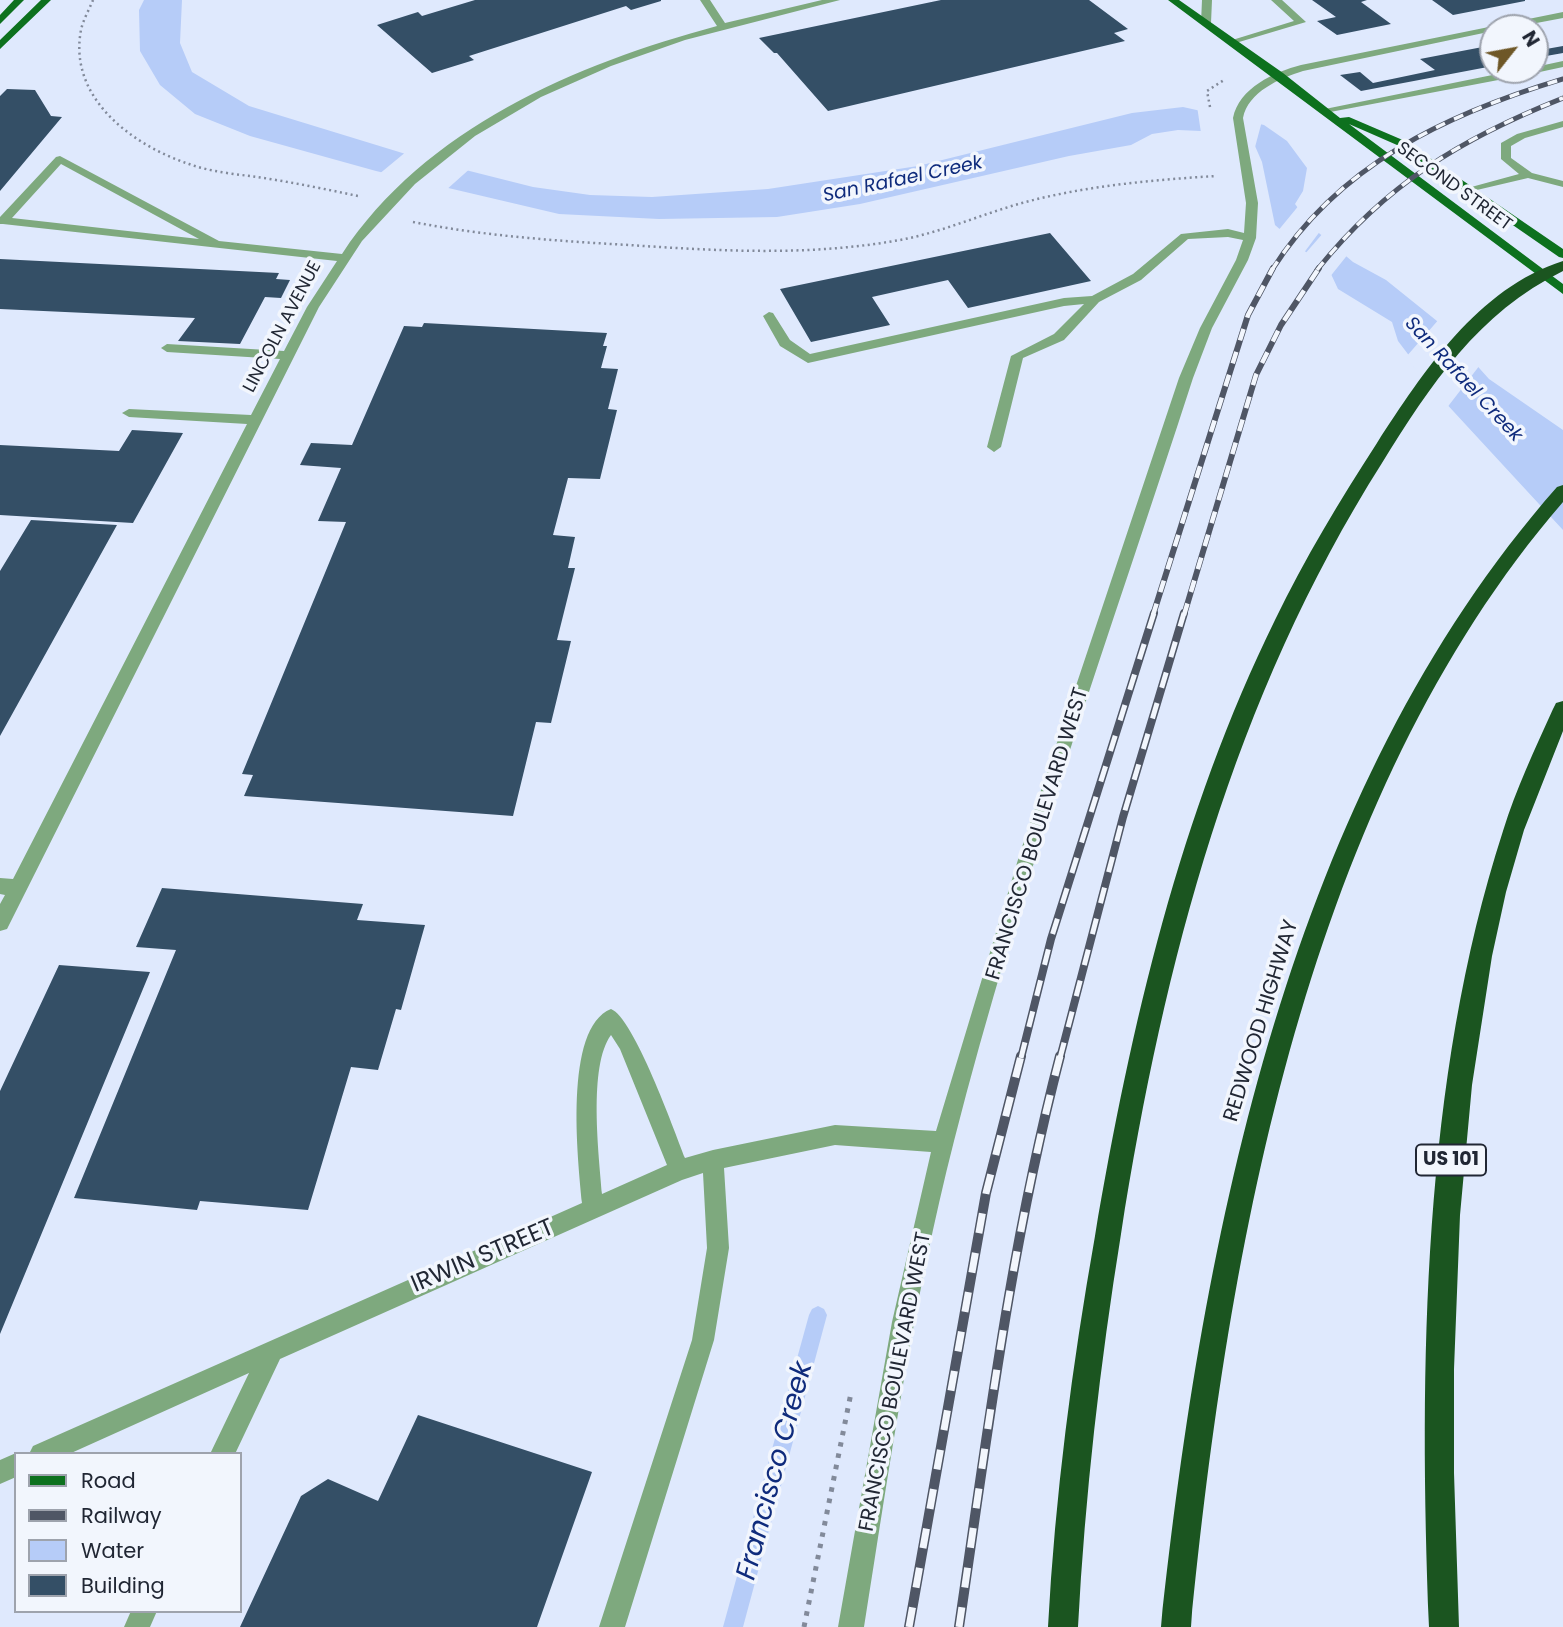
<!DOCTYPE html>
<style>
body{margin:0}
#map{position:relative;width:1563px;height:1627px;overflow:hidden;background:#dfe9fd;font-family:Poppins,sans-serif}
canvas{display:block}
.legend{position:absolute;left:14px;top:1452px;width:228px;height:161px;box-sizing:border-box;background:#f2f6fd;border:2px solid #9ea3ad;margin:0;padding:9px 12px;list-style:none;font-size:21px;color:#212734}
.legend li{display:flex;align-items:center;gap:14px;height:35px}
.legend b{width:35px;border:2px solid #9ea3ad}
.north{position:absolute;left:1479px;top:14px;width:70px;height:70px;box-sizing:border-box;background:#f2f6fd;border:2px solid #9ea3ad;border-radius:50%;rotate:59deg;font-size:19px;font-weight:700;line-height:28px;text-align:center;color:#212734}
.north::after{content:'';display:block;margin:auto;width:24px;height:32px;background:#6e5727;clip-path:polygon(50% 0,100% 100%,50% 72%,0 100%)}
</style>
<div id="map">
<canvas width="1563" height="1627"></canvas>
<ul class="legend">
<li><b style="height:9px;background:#0d711e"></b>Road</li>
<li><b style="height:9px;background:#4f5665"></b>Railway</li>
<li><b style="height:19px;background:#b6ccf8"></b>Water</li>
<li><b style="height:19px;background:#344f66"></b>Building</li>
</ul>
<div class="north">N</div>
</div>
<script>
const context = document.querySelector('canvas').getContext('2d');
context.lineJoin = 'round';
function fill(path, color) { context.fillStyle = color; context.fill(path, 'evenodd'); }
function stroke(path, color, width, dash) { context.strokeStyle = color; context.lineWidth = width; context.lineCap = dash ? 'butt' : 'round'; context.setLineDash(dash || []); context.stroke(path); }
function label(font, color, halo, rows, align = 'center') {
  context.font = font + ' Poppins,sans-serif'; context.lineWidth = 7; context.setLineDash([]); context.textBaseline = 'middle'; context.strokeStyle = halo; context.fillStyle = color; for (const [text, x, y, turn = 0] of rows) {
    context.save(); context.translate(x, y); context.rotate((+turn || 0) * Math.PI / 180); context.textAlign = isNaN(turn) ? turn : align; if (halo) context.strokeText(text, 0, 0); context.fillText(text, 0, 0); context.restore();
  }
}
fill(new Path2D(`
 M144 0H182L180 43 192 72 249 106 422 159 533 187 590 195 652 197 768 189 918 166 1132 113 1183 107 1264 125 1287 141 1307 168 1303 191 1295 204 1313 228 1353 262 1386 280 1437 321 1489 379 1563 430V530L1442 399 1398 341 1392 322 1338 289 1331 274 1275 225 1262 162 1255 146 1224 132 1178 130 1152 134 1131 145 1069 156 860 204 777 217 659 219 559 214 376 171 250 136 195 114 160 85 140 51 139 10Z`), '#b6ccf8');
fill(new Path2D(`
 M1197 106 1262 121 1254 151 1223 136 1201 133Z
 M407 151 423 156 473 166 445 191 378 175Z
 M1300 204 1321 230 1303 254 1277 232Z
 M1324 232 1349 253 1329 278 1304 255Z
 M1440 318 1480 365 1446 409 1406 357Z`), '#dfe9fd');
fill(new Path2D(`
 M818 1306 824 1309 827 1315 743 1627H723L809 1315 812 1309Z`), '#b6ccf8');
fill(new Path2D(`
 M475 0H661V1L631 10 626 6 469 56 474 60 432 73 377 25 418 12 422 16Z
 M941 0H1089L1128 29 1114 33 1125 41 828 111 777 53H774L759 38Z
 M1312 0H1367L1361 2 1391 24 1337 35 1317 21 1336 17Z
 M1432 0H1525V1L1453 15Z
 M1493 45V66L1361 91 1340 75 1360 72 1373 83 1435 70 1420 59Z
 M1563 46V53L1535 58V51Z
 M7 89 35 90 51 116 62 117 0 191V96Z
 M1050 233 1091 281 968 308 948 280 872 297 890 325 811 342 780 289Z
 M0 259 279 273 276 279 290 280 281 298 265 297 240 344 178 341 195 318 0 309Z
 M424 323 607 333 603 346H607L601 368 618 369 608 409 617 410 600 479 568 478 553 535 575 537 568 568H575L557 640 571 641 551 723 536 722 513 816 244 796 253 775 242 774 346 522 318 521 341 468 300 465 311 443 352 445 404 326 422 327Z
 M132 430 183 433 133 523 0 515V445L119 451Z
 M31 520 117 525 0 736V571Z
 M162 888 363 904 357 920 425 925 401 1010 396 1009 378 1070 351 1067 308 1210 200 1201 197 1210 74 1198 176 950 136 947Z
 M59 965 150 972 0 1334V1091Z
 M418 1415 592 1472 537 1627H240L301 1496 328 1479 378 1501Z`), '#344f66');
stroke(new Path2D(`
 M93 0C89 10 83 20 81 30 68 98 132 145 189 164 211 172 235 174 257 177 291 182 325 189 358 196
 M1210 107 1207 91 1224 80
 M413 222C485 236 557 241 629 245 718 251 807 256 894 241 938 234 979 215 1022 203 1084 186 1151 180 1216 176`), '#828a9a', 2.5, [2, 3.5]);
stroke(new Path2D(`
 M804 1627 851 1393`), '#828a9a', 5, [4.5, 7]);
fill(new Path2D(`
 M700 0H710L725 23 822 0H840L685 40 611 66 541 97 475 136 415 184 362 241 319 307 7 929 0 931V904L5 895 0 894V878L13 879 247 424 129 417 122 413 129 409 251 415 280 359 167 352 161 348 167 344 284 351 307 307 337 261 3 224H0V217L56 157 60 156 219 241 342 254C425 128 576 64 717 26ZM61 164 199 239 12 218Z
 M1202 0H1212L1211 23 1206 26 1201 23Z
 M1271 0H1282L1306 22 1229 45V41L1294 21Z
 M1563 12V18L1510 28H1493V31L1303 71C1280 78 1248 92 1243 118L1258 203 1256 238 1248 260 1212 328 1193 378C1111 631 1020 883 954 1141 913 1301 890 1464 864 1627H838L892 1322 931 1152 835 1145 724 1168 729 1248 714 1340 625 1627H599L692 1340 707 1248 703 1173 682 1180 280 1359 235 1454H210L249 1373 69 1454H29L33 1446 582 1203C578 1160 563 1028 611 1009 634 1018 674 1130 685 1158L713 1150 835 1125 936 1131 1020 853 1179 378 1200 328 1236 260 1243 240 1228 237 1188 239 1141 280 1099 302 1064 340 1023 358 1001 447 994 452 987 447 1011 356 1054 334 1084 304 1064 306 808 363 780 346 763 316 769 312 773 313 790 340 810 354 1064 298 1092 296 1133 274 1181 234 1228 229 1244 233 1246 203 1233 118C1239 88 1274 72 1301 65ZM611 1035 620 1049 667 1165 602 1194C599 1155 588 1066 611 1035Z
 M1563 61V67L1535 73 1325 113 1320 110 1517 70H1535V67Z
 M1563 121V127L1525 138 1511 146V158L1532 173 1563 181V187L1528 178 1464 193V189L1519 174 1501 159V143L1517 134Z
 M16 1453V1477L0 1484V1460Z
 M131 1611H157L150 1627H124Z`), '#7ea97e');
fill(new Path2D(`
 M14 0H24L0 24V15Z
 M41 0H51L0 49V40Z
 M1168 0H1179L1283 73 1340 118 1349 117 1405 141 1563 249V258L1559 257 1397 145 1349 124 1563 284V294Z`), '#0d711e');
fill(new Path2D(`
 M1563 261V271C1478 313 1431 384 1382 463 1233 698 1164 961 1121 1234 1100 1364 1085 1495 1078 1627H1048C1055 1496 1072 1366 1095 1236 1131 1025 1180 813 1275 620 1305 558 1340 500 1377 443 1423 372 1478 288 1563 261Z
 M1563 485V502C1307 798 1228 1248 1191 1627H1161C1203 1235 1289 791 1557 487Z
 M1563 701V731L1524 830 1506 892 1492 956 1472 1085 1460 1215 1454 1369V1473L1459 1627H1429C1419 1368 1422 1080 1503 831 1516 789 1535 749 1553 709L1556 703Z`), '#1b5520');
const railFar3 = new Path2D(`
 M1272 270C1339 164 1447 114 1563 79
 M1317 270C1386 184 1462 138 1563 98`);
const railFar2 = new Path2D(`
 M1153 615 1248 315 1273 268
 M1184 615 1256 375 1281 325 1319 268`);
const railFar1 = new Path2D(`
 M1021 1058 1051 939 1154 613
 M1060 1058 1123 817 1184 613`);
const rail = new Path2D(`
 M909 1627 986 1193 1021 1056
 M959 1627C987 1436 1011 1243 1060 1056`);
stroke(railFar3, '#4f5665', 5);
stroke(railFar2, '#4f5665', 6);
stroke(railFar1, '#4f5665', 8);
stroke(rail, '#4f5665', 10);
stroke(railFar3, '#f2f6fd', 3.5, [10]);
stroke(railFar2, '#f2f6fd', 4.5, [12]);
stroke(railFar1, '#f2f6fd', 5, [16]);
stroke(rail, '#f2f6fd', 7, [20]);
label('18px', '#212734', '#f2f6fd', [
 ["SECOND STREET",1454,187,36],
 ["LINCOLN AVENUE",283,327,-62]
]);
label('italic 19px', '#0f2b7c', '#f2f6fd', [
 ["San Rafael Creek",903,180,-12],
 ["San Rafael Creek",1463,380,47]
]);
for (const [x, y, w] of [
 [1451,1160,70]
]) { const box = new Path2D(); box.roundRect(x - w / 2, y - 15.5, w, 31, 5); context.fillStyle = '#f2f6fd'; context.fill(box); stroke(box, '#212734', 2); }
label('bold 19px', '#212734', null, [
 ["US 101",1451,1160]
]);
label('21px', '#212734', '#f2f6fd', [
 ["FRANCISCO BOULEVARD WEST",1038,834,-73],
 ["REDWOOD HIGHWAY",1262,1021,-73],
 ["FRANCISCO BOULEVARD WEST",896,1382,-79]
]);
label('24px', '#212734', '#f2f6fd', [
 ["IRWIN STREET",483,1257,-23]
]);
label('italic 28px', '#0f2b7c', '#f2f6fd', [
 ["Francisco Creek",776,1471,-75]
]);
</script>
